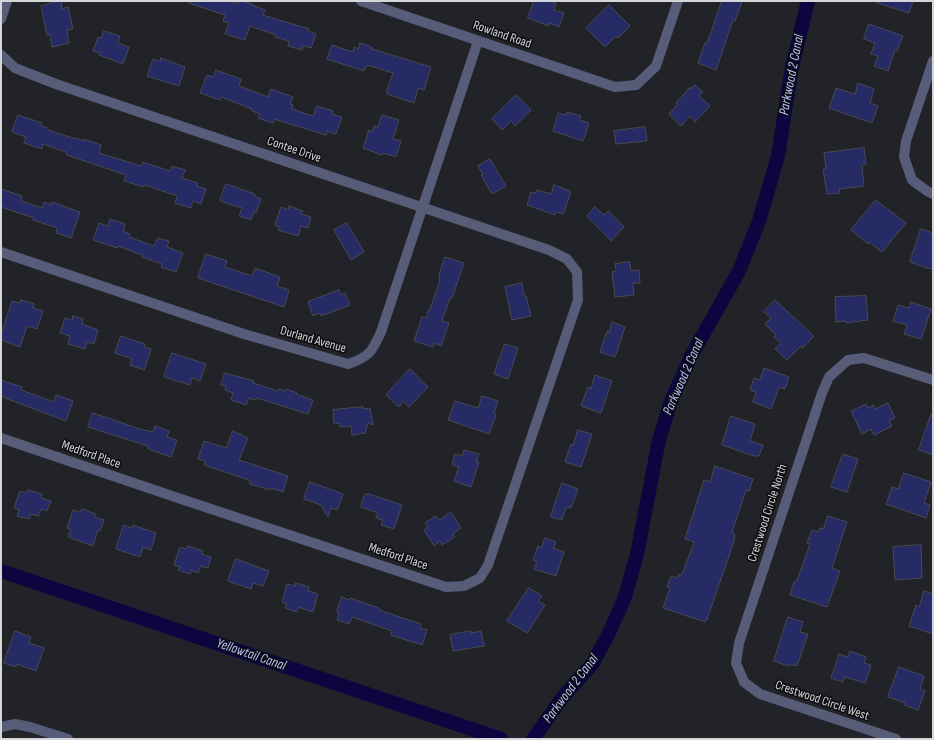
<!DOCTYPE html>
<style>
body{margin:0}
#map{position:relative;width:934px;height:740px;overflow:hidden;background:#222329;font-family:"Sofia Sans Condensed",sans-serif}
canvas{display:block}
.frame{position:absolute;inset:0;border:2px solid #d5d6da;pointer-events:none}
</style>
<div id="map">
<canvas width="934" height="740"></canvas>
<div class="frame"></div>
</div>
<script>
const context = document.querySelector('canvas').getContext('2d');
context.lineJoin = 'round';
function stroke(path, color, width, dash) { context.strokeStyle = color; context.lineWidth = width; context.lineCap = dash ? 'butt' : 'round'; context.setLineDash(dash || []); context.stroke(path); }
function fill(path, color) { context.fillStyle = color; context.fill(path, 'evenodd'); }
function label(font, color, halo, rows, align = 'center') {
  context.font = font + ' "Sofia Sans Condensed",sans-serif'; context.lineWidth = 3; context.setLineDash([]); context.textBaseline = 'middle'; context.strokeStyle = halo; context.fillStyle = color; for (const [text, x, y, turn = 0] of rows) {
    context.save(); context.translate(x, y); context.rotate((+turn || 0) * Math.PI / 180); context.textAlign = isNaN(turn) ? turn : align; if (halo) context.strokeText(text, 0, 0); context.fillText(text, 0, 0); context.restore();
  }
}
stroke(new Path2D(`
 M1 571 501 739
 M533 739 562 698 593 663 609 633 625 597 637 554 659 440 671 401 691 356 739 271 759 221 778 156 792 67 808 1`), '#0d0540', 14);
const building = new Path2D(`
 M61 1 62 9 68 7 73 29 67 30 69 43 52 47 50 34 47 35 41 6Z
 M190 1H229L238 4 239 1H243L252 4V5L265 10 263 15 309 29 308 31 316 34 311 48 303 46 302 50 288 46 289 41 275 37 276 35 250 26 245 40 225 34 229 23 223 21 225 15 189 3Z
 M534 1H549L556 3 554 10 564 13 559 27 550 23 549 26 528 18Z
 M722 1H742L735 21 733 20 716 70 698 63 705 43H707L711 32Z
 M878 1H913L909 13 877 3Z
 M609 5 630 26 618 38 616 36 605 47 586 28Z
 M869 24 903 36 897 51 895 50 888 71 874 66 878 56 871 54 875 43 864 39Z
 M104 31 120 36 118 43 129 47 123 64 99 55 100 53 93 51 98 37 101 38Z
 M360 43 372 47V49L431 67 424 90 418 88 414 103 387 94V90L393 73 367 65 364 71 327 59 332 45 353 52 354 47 358 49Z
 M161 58 185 67 179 86 147 76 153 59 160 61Z
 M216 70 241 79 239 86 268 97 271 89 293 97 290 104 293 105 292 109 313 116 317 106 333 111 332 114 342 117 336 134 327 131 326 135 274 119 273 123 258 118 260 114 252 111V109L221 97 220 100 200 93 207 75 213 77Z
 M858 83 874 89 870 103 878 106 872 123 829 108 836 88 855 94Z
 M695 85 703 92 699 96 710 106 695 122 690 116 681 126 669 114 678 104 676 103 690 87 691 89Z
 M516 95 531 110 515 126 511 121 502 130 492 119Z
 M567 112 581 116 579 120 589 123 583 141 553 131 558 113 566 115Z
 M18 115 42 123 41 126 48 128V130L76 139V138L84 141V139L101 145 99 153 141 166 143 162 170 171 172 166 185 170 182 178 198 183 197 186 206 189 201 204 193 201 191 208 175 203 177 196 145 185 144 187 124 181 126 175 67 155 66 154V152L43 144 42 149 24 143 26 137 12 132Z
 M382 115 399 120 393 139 401 141 396 157 383 153 382 155 363 148 369 130 372 132 374 126 378 127Z
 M645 127 647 141 616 144 614 131Z
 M864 148 866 164 862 165 864 186 839 189 840 193 827 194 823 169H826L824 153Z
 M490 159 506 186 492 194 481 175 483 174 478 166Z
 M226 184 255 194 254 196 261 199 256 213 254 212 251 220 239 216 242 208 220 201Z
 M554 185 570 191V195L563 214 556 212 555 215 527 205 531 192 536 193 537 190 551 194Z
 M1 189 22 196 21 201 42 208 44 202 51 205 52 202 80 212 71 238 56 233 57 228 33 220 34 218 1 207Z
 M876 200 906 223 882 252 869 242 868 244 851 230Z
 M289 206 303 211 301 214 311 217 308 228 301 226 298 236 278 230 279 227 275 225 281 207 288 210Z
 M595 207 604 215 608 211 624 227 611 241 587 216Z
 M110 219 125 224 123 231 130 234 129 237 154 246 158 238 169 241 167 247 183 253 176 272 161 267 162 264 142 257V255L118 246 117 248 93 240 99 223 108 226Z
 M347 223 364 252 351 260 334 230Z
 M921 229 933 233V269L930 268V269L910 262Z
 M206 254 227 261 225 267 252 276 255 268 280 277 277 286 289 290 284 307 198 278Z
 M445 257 464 263 452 298H450L442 321 449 323 441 346 434 343 433 347 414 341 422 317 426 318 428 311 429 312 440 280 439 275Z
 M630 262 631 271 639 270 640 283H633L634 295 615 297 612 272 616 271 615 264Z
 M522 283 524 296H526L531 316 512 320 505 287Z
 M339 290 341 295 345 293 350 305 321 316 320 313 313 316 308 302Z
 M866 296 868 320 846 323V321L836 322 835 297Z
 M21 300 34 304 33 308 43 311 37 329 27 326 20 347 1 340V335L12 301 20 303Z
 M775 300 814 336 803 348 801 346 787 360 775 349 781 343 774 337 776 335 765 324 771 318 764 312Z
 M911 302 931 309 921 339 904 334 907 325 893 321 898 305 909 308Z
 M73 316 83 319 82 324 98 330 94 344 87 342 85 349 68 344 70 336 60 333 65 318 72 320Z
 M612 322 625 327 615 357 600 352 607 331 609 332Z
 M121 336 145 344 144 347 151 349 144 370 130 365 132 359 115 353Z
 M505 344 518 348 508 379 494 374Z
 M172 353 206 364 200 381 192 378 190 385 164 377Z
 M764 368 789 377 785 389 779 387 778 390 771 409 753 402 756 392 750 390 754 378 760 380Z
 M410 369 428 387 409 407 403 401 399 407 386 395Z
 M225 373 254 381 253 383 278 391 279 389 286 391V389L297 393 296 394 313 400 308 414 257 398 256 400 249 398 246 405 231 400 233 393 225 390 226 386 221 385Z
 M595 375 612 381 601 413 581 406 588 387 591 388Z
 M1 380 22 387 21 390 54 402 56 395 73 401 66 421 5 398V397L1 396Z
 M482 396 498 401 494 414 496 415 489 434 448 420 455 401 478 408Z
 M888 403 895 418 889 421 892 426 874 435 871 429 862 434 851 411 866 404 868 408 873 405 875 409Z
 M363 407V409L370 408 373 425 368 423 365 433 352 435 351 426 340 427 339 423 334 424 333 410Z
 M93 413 146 431V430L153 432 155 426 169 431 167 437 177 440 171 457 148 449V446L88 427Z
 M931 415H933V455L919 450Z
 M731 416 755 424 750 441 763 445 759 456H754L722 445Z
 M578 430 592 434 581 467 565 462 571 444 573 445Z
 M233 431 248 438 239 460 288 476 283 492 271 488 270 490 250 484V481L246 479 204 465 205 461 198 459 204 441 226 448Z
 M464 450 479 454 476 462H479L471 487 454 481 459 467 452 465 455 454 462 456Z
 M843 454 858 459 847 492 831 487Z
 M715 466 753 479 749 491 746 490 732 532 735 534 734 538H735L707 620H706L705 622 663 608 670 588 667 587 671 576 678 578 679 574 682 575 694 542 685 539 704 480 710 482Z
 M904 473 931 482 924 503 930 505 926 518 886 504 892 487 898 489Z
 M310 482 343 494 337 510 331 508 328 517 321 505 304 499Z
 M562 483 578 489 571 508 566 507 562 520 551 517Z
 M28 490 42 494 41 498 51 501 47 511 41 509 38 516 31 514 29 519 17 516 19 510 14 508 20 491 27 493Z
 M365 494H369L402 505 394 529 381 525 383 520 376 518 378 513 361 507Z
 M82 509 96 514 94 517 104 520 100 531 98 530 93 546 68 537 71 529 67 528 73 510 80 512Z
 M451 512 461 528 453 534 455 537 442 545 440 541 434 546 424 530 428 527 425 523 436 516 439 520Z
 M828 516 847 522 832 568 840 571 827 607 790 595 794 582H796L798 578 810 544 807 543 812 530 818 532 820 528 823 529Z
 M124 525 132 528 133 525 156 533 151 550 143 547 140 557 116 549Z
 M545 538 556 542 553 548 564 552 556 576 534 569 537 562 533 560 538 546 541 548Z
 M921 545 922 578 895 580 893 547Z
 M188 546 203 551 202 554 211 557 208 568 201 566 198 573 191 570 190 574 178 570 180 567 174 565 180 547 187 549Z
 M236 559 269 571 263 586 253 583 251 589 228 581Z
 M296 583 309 587 308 591 318 594 313 612 298 607 297 612 285 608 287 604 282 602 287 584 295 586Z
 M529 588 542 596 538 601 545 605 527 633 507 621Z
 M924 591 933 594V634L909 626 916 605 919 607Z
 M342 597 349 600 350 598 379 608V610L421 624 420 628 427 630 422 645 391 635 392 631 352 617 349 624 337 620 339 613 337 612Z
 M788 617 803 622 800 632 808 634 797 666 789 664 788 666 774 661Z
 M15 631 31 637 29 643 44 648 36 671 17 664 16 667 4 663Z
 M471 631V633L481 631 484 646 453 651 450 635Z
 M850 651 866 657 864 663 871 665 865 683 845 677 843 682 831 678 839 654 848 657Z
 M899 667 924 676 920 689 925 691 918 710 904 705 905 703 888 697Z`);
fill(building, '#262a65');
stroke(building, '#484a51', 1);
stroke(new Path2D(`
 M361 1 615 87 636 85 656 66 678 1
 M1 19 7 1
 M1 55 15 68 56 84 549 250 567 259 577 272 578 300 488 565 480 578 464 586 446 587 181 499 1 438
 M933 61 906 141 904 157 912 180 927 191 933 194
 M1 252 244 334 348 364C369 357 372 352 381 332L478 41
 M1 727 15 724 30 727 68 739
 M896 739 760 694 744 682 736 663 739 643 822 393 829 377 848 360 864 358 933 380`), '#575d79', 10);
label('13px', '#d5d6da', '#0c0c0f', [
 ["Rowland Road",502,35,19],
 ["Contee Drive",294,150,19],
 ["Durland Avenue",313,340,16],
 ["Medford Place",91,455,19],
 ["Crestwood Circle North",768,513,-72],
 ["Medford Place",398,557,18],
 ["Crestwood Circle West",822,701,19]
]);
label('italic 14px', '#b8c2fb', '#0c0c0f', [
 ["Parkwood 2 Canal",792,75,-79],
 ["Parkwood 2 Canal",684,377,-66],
 ["Yellowtail Canal",251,655,19],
 ["Parkwood 2 Canal",571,689,-53]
]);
</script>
